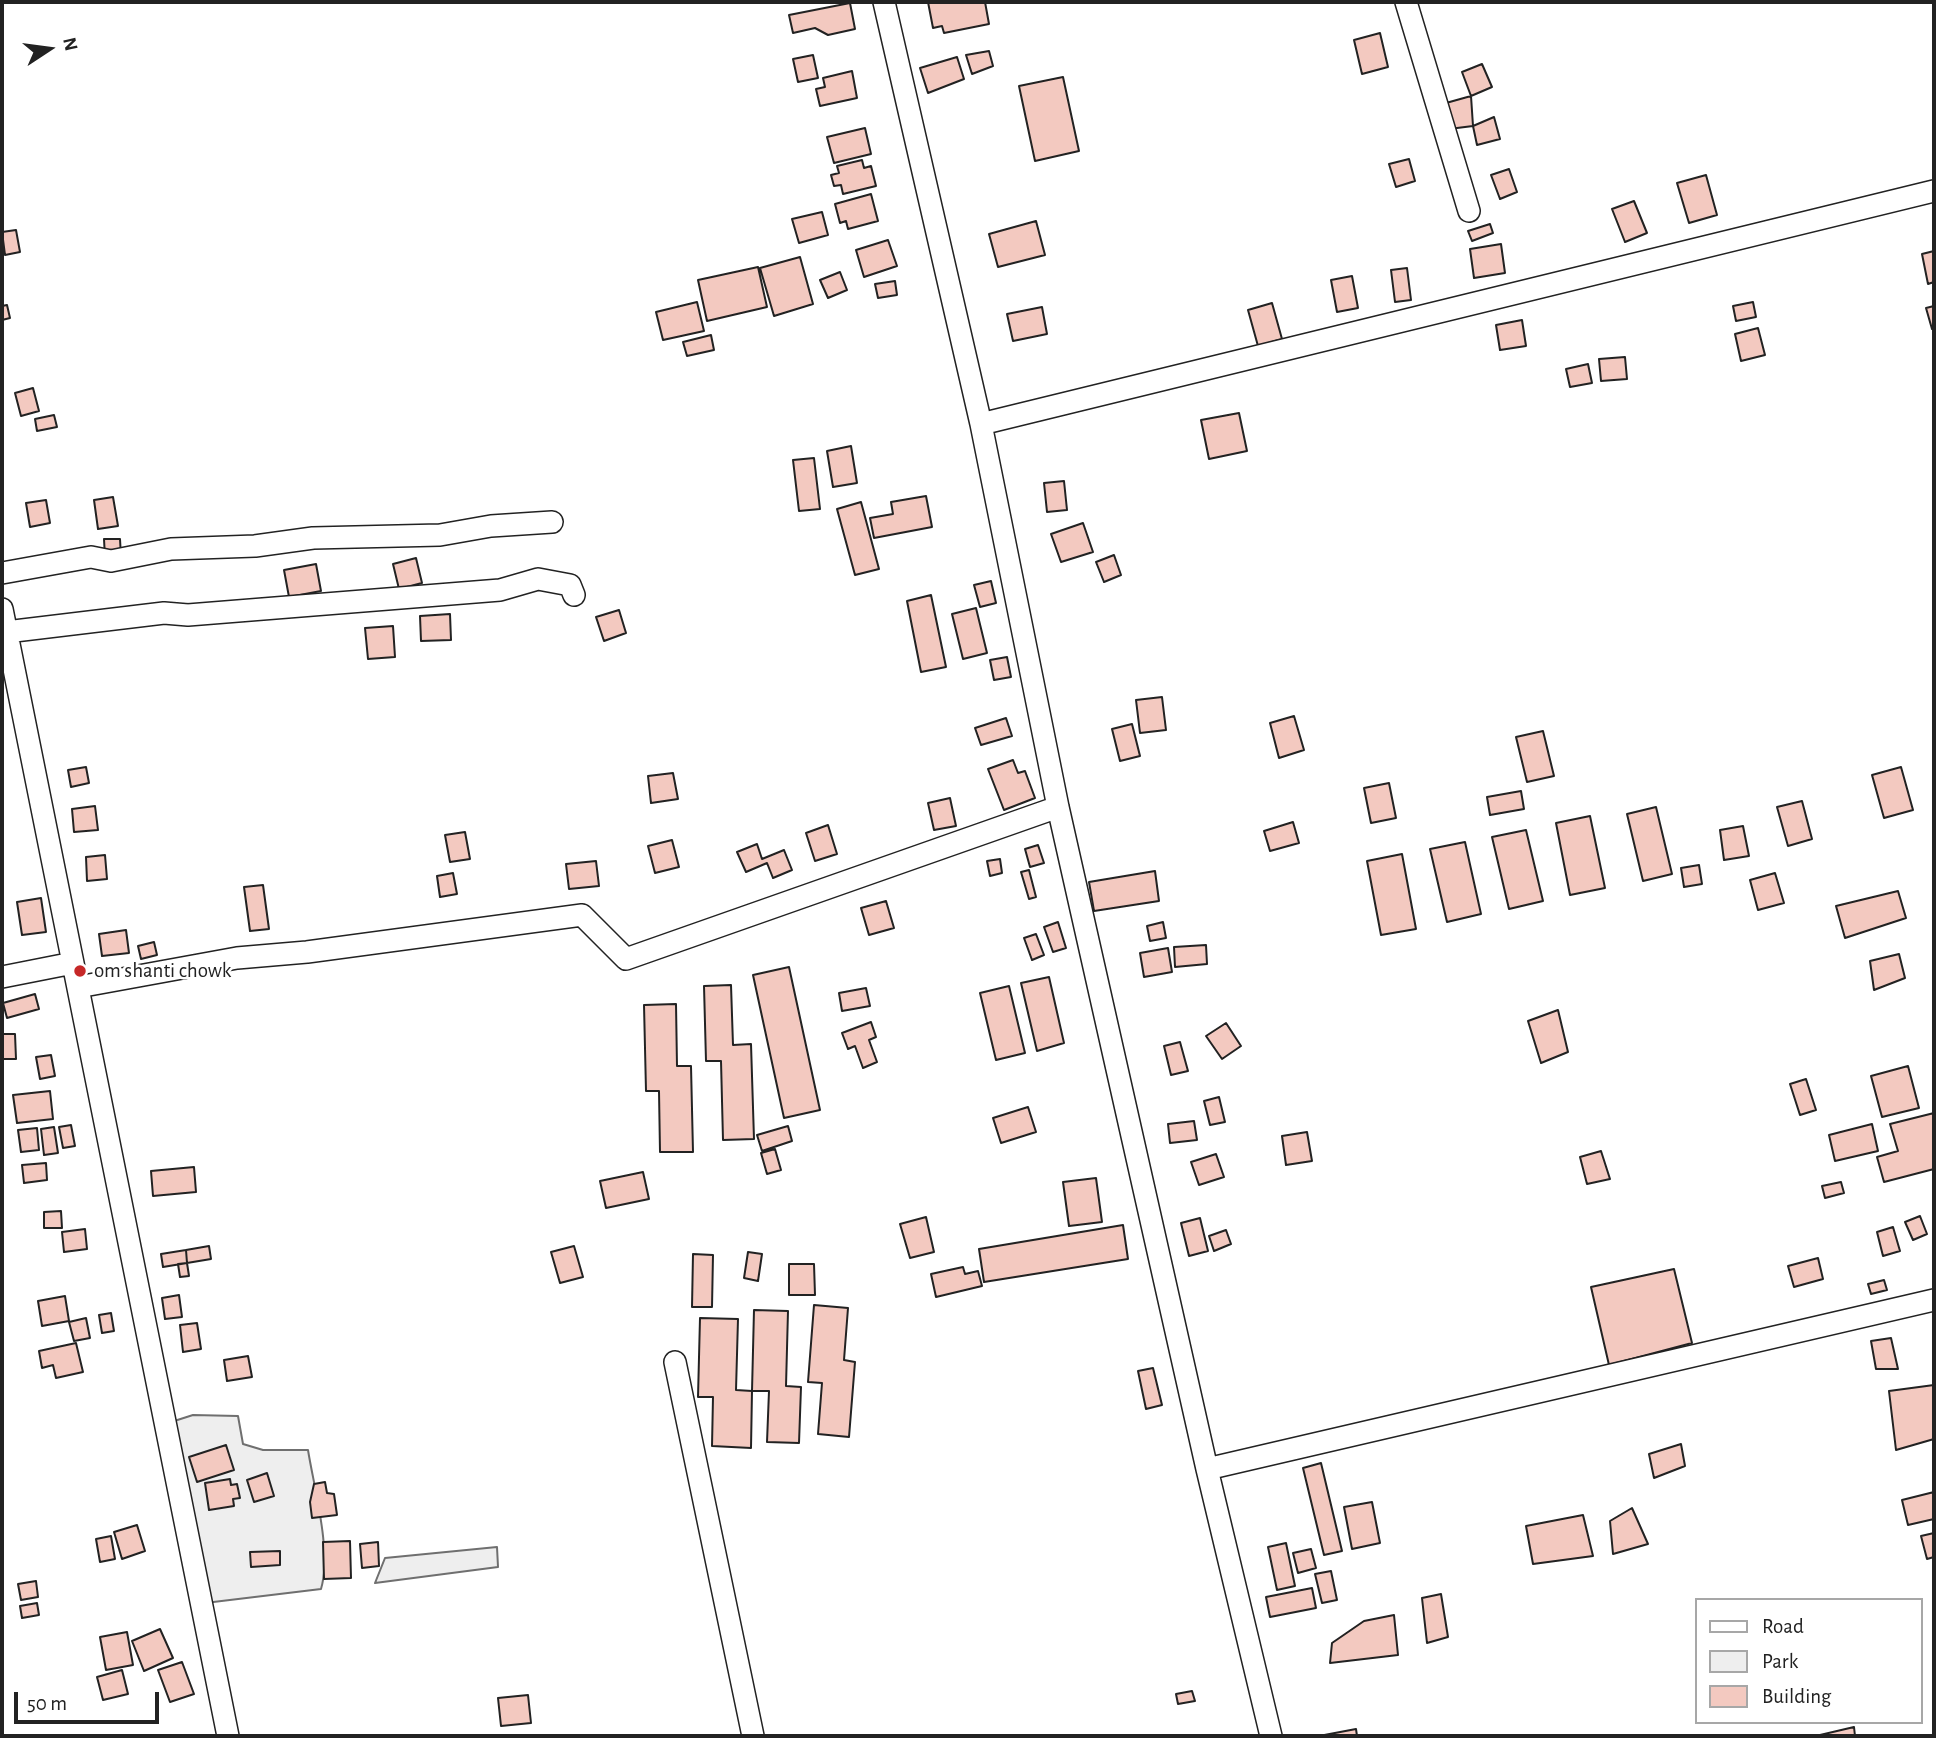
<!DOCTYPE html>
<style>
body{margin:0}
#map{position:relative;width:1936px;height:1738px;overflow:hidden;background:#fff;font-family:"Alegreya Sans",sans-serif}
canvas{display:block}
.frame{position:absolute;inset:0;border:4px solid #222;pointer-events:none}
.legend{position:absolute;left:1695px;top:1598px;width:228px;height:126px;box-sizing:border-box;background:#fff;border:2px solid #a7a7a7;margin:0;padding:9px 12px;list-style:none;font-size:21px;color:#222}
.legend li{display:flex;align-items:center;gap:14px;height:35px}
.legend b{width:35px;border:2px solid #a7a7a7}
.north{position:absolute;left:14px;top:14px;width:70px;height:70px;-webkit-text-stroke:5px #fff;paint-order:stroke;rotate:77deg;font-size:19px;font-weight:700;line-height:28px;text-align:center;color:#222}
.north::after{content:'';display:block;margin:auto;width:24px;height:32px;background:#222;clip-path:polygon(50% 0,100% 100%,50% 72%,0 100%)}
.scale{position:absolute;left:14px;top:1692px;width:145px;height:32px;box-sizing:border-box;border:4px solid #222;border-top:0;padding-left:9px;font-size:21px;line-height:24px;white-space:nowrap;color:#222;-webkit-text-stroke:5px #fff;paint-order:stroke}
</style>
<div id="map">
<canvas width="1936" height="1738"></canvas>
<div class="frame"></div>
<ul class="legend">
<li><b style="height:9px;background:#fff"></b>Road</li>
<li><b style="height:19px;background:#eee"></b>Park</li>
<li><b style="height:19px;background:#f3c9c0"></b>Building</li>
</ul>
<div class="north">N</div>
<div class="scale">50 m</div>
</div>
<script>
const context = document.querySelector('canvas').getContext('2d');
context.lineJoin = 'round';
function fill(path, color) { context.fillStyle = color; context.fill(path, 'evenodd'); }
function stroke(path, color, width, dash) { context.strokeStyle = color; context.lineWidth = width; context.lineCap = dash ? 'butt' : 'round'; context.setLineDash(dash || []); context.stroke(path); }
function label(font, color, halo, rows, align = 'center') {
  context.font = font + ' "Alegreya Sans",sans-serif'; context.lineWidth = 5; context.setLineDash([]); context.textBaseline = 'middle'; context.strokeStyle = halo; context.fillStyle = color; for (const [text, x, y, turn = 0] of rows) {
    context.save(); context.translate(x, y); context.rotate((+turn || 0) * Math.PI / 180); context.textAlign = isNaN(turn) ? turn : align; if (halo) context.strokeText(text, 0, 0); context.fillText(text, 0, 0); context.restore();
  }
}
const green = new Path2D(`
 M193 1415 238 1416 243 1444 263 1450H308C314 1488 332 1552 321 1589L205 1603 168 1423Z
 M497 1547 498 1567 375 1583 385 1558Z`);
fill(green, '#eee');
stroke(green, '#6f6f6f', 2);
const building = new Path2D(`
 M928 2H985L989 24 944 33 942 26 933 28Z
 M850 3 855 29 828 35 815 28 793 33 789 15Z
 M1380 33 1388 67 1362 74 1354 40Z
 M989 51 993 66 972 74 966 55Z
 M813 55 818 78 798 82 793 59Z
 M957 57 964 79 928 93 920 68Z
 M1482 64 1492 87 1471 96 1462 72Z
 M852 71 857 98 820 106 816 89 825 87 823 78Z
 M1063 77 1079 151 1035 161 1019 86Z
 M1471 96 1473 126 1449 129 1446 103Z
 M1494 117 1500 139 1477 145 1473 126Z
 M865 128 871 154 834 163 827 137Z
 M1409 159 1415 181 1396 187 1389 164Z
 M862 160 864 168 871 166 876 186 843 194 841 185 834 186 831 175 839 173 837 166Z
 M1509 169 1517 192 1500 199 1491 175Z
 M1706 175 1717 215 1689 223 1677 183Z
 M871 194 878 221 848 229 846 221 840 223 835 204Z
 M1634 201 1647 233 1625 242 1612 209Z
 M822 212 828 235 799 243 792 219Z
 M1036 221 1045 255 998 267 989 234Z
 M1490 224 1493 233 1472 241 1468 231Z
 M16 230 20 252 5 255 2 232Z
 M888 240 897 266 864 277 856 250Z
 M1501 244 1505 273 1474 278 1470 249Z
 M1934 251V282L1928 284 1922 254Z
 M800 257 813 304 774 316 760 268Z
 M758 267 767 307 707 321 698 280Z
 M1407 268 1411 300 1395 302 1391 270Z
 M840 272 847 290 828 298 820 280Z
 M1352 276 1358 308 1337 312 1331 280Z
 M895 281 897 295 878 298 875 284Z
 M697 302 704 331 663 340 656 312Z
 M1753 302 1756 317 1736 321 1733 306Z
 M1272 303 1282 339 1258 346 1248 310Z
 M7 305 10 318 2 320V306Z
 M1934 306V328L1932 329 1926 308Z
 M1042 307 1047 334 1013 341 1007 314Z
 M1522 320 1526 346 1500 350 1496 325Z
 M1758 328 1765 355 1741 361 1735 334Z
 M711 335 714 350 687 356 683 342Z
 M1625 357 1627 379 1601 381 1599 359Z
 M1588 364 1592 383 1570 387 1566 369Z
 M33 388 39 411 21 416 15 393Z
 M1239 413 1247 451 1209 459 1201 420Z
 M54 415 57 427 37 431 35 419Z
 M851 446 857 483 833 487 827 451Z
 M814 458 820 509 799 511 793 460Z
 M1064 481 1067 510 1047 512 1044 483Z
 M926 496 932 527 874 538 870 518 893 514 891 502Z
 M113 497 118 526 98 529 94 500Z
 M46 500 50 523 30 527 26 503Z
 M861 502 879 569 855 575 837 509Z
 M1083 523 1093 552 1061 562 1051 534Z
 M104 539H120L121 557 105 558Z
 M1114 555 1121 575 1104 582 1096 562Z
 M416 558 422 583 399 589 393 564Z
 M316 564 321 591 289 597 284 570Z
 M991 581 996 603 980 607 974 585Z
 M931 595 946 667 921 672 907 601Z
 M976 608 987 653 963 659 952 614Z
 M619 610 626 633 604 641 596 617Z
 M450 614 451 640 421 641 420 616Z
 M393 626 395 657 368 659 365 628Z
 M1007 657 1011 677 994 680 990 660Z
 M1162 697 1166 730 1140 733 1136 700Z
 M1294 716 1304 750 1279 758 1270 723Z
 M1006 718 1012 736 981 745 975 728Z
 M1132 724 1140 756 1120 761 1112 729Z
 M1543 731 1554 776 1527 782 1516 737Z
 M1013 760 1018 773 1025 771 1035 798 1004 810 988 769Z
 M86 767 89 783 71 787 68 770Z
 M1901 767 1913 810 1884 818 1872 775Z
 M673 773 678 799 651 803 648 776Z
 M1389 783 1396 818 1371 823 1364 788Z
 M1521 791 1524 809 1490 815 1487 797Z
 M950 798 956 826 934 830 928 803Z
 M1802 801 1812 839 1788 846 1777 807Z
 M95 806 98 830 74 832 72 809Z
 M1656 807 1672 874 1643 881 1627 814Z
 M1590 816 1605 888 1570 895 1556 823Z
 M1293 822 1299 843 1270 851 1264 831Z
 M828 825 837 854 815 861 806 833Z
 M1743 826 1749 856 1724 860 1720 830Z
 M1526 830 1543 901 1509 909 1492 837Z
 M465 832 470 859 450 862 445 835Z
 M672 840 679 867 655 873 648 846Z
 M1465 842 1481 914 1447 922 1430 849Z
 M757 844 762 859 784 850 792 870 773 878 767 863 746 872 737 852Z
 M1038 845 1044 863 1030 867 1025 849Z
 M1402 854 1416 929 1381 935 1367 861Z
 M105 855 107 879 87 881 86 857Z
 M1000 859 1002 873 990 876 987 861Z
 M596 861 599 886 569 889 566 864Z
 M1699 865 1702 884 1684 887 1681 868Z
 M1029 870 1036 897 1029 899 1021 872Z
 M1155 871 1159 901 1094 911 1089 882Z
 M453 873 457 894 440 897 437 876Z
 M1775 873 1784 903 1758 910 1750 880Z
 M263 885 269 929 250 931 244 887Z
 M1898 891 1906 918 1845 938 1836 906Z
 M41 898 46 932 22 935 17 902Z
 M886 901 894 928 869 935 861 908Z
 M1058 922 1066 948 1053 952 1044 927Z
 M1163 922 1166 938 1150 941 1147 926Z
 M126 930 129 953 102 956 99 934Z
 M1036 934 1044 955 1032 960 1024 938Z
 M154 942 157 955 141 959 138 946Z
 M1206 945 1207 964 1175 967 1174 947Z
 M1168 948 1172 972 1144 977 1140 953Z
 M1899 954 1905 978 1874 990 1870 961Z
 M789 967 820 1110 784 1118 753 975Z
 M1049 977 1064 1043 1037 1051 1021 983Z
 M731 985 733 1045 751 1044 754 1139 723 1140 721 1061H706L704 986Z
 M1009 986 1025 1053 996 1060 980 993Z
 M866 988 870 1006 842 1011 839 993Z
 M35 994 39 1009 7 1018 3 1003Z
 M676 1004 677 1066H691L693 1152H660L659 1091H646L644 1005Z
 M1558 1010 1568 1052 1541 1063 1528 1021Z
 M871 1022 876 1037 869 1040 877 1062 863 1068 855 1046 848 1049 842 1033Z
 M1226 1023 1241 1046 1222 1059 1206 1036Z
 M2 1034H15L16 1059H2Z
 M1180 1042 1188 1071 1171 1075 1164 1046Z
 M51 1055 55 1076 40 1079 36 1057Z
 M1908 1066 1919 1108 1882 1117 1871 1076Z
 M1806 1079 1816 1110 1800 1115 1790 1084Z
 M50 1091 53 1119 17 1123 13 1095Z
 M1219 1097 1225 1122 1210 1125 1204 1101Z
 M1028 1107 1036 1132 1001 1143 993 1118Z
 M1934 1113V1169L1884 1182 1877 1157 1898 1151 1890 1124Z
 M1194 1121 1197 1140 1170 1143 1168 1124Z
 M1872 1124 1878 1151 1835 1161 1829 1135Z
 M71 1125 75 1146 63 1148 59 1127Z
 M788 1126 792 1141 762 1151 757 1135Z
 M54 1127 58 1153 44 1155 41 1129Z
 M37 1128 39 1150 21 1152 18 1130Z
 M1307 1132 1312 1161 1286 1165 1282 1136Z
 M775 1149 781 1170 767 1174 761 1153Z
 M1601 1151 1610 1179 1587 1184 1580 1157Z
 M1216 1154 1224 1177 1199 1185 1191 1162Z
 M46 1163 47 1180 24 1183 22 1165Z
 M194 1167 196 1192 153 1196 151 1171Z
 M643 1172 649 1199 606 1208 600 1181Z
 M1096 1178 1102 1222 1069 1226 1063 1182Z
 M1841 1182 1844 1193 1825 1198 1822 1186Z
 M61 1211 62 1228H44V1212Z
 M1920 1216 1927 1234 1913 1240 1905 1222Z
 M926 1217 934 1252 910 1258 900 1224Z
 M1200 1218 1208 1251 1189 1256 1181 1223Z
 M1123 1225 1128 1259 984 1282 979 1249Z
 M1893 1227 1900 1251 1883 1256 1877 1232Z
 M85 1229 87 1249 64 1252 62 1232Z
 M1226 1230 1231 1244 1214 1251 1209 1236Z
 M209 1246 211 1259 187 1263 186 1250Z
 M574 1246 583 1277 560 1283 551 1252Z
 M186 1250 187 1263 163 1267 161 1254Z
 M748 1252 762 1254 758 1281 744 1278Z
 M693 1254 713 1255 712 1307H692Z
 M1818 1258 1823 1279 1794 1287 1788 1266Z
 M187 1263 189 1276 180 1277 178 1264Z
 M789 1264H814L815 1295H789Z
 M963 1267 965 1274 978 1271 982 1286 936 1297 931 1274Z
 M1674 1269 1692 1343 1609 1365 1591 1287Z
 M1884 1280 1887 1290 1871 1294 1868 1284Z
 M179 1295 182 1317 165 1319 162 1298Z
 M65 1296 69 1321 42 1326 38 1301Z
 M814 1305 848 1308 844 1360 855 1362 849 1437 818 1434 822 1383 808 1382Z
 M754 1310 788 1311 786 1386 801 1387 799 1443 767 1442 769 1391H752Z
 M111 1313 114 1331 102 1333 99 1315Z
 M86 1318 90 1338 74 1341 69 1322Z
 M700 1318 738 1319 736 1390 752 1391 751 1448 712 1446 713 1397H698Z
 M197 1323 201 1349 183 1352 180 1325Z
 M1891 1338 1898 1369H1876L1871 1341Z
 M76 1343 83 1372 56 1378 53 1365 42 1368 39 1351Z
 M248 1356 252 1377 227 1381 224 1360Z
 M1153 1368 1162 1405 1146 1409 1138 1371Z
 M1934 1385V1439L1896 1450 1889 1391Z
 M1681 1444 1685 1466 1654 1478 1649 1454Z
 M226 1445 234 1470 197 1482 189 1457Z
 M1321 1463 1342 1551 1324 1555 1303 1468Z
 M267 1473 274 1496 254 1502 247 1480Z
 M230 1479 231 1485 237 1484 240 1498 233 1499 234 1506 209 1510 205 1483Z
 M325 1482 327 1493 334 1494 337 1515 312 1518 310 1502 314 1484Z
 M1934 1492V1519L1908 1525 1902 1500Z
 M1372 1502 1380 1543 1352 1549 1344 1507Z
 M1632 1508 1648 1544 1613 1554 1610 1521Z
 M1583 1515 1593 1556 1533 1564 1526 1526Z
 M137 1525 145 1551 122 1559 114 1532Z
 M1934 1533V1557L1927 1559 1921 1536Z
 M111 1536 115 1559 100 1562 96 1539Z
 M350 1541 351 1578 324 1579 323 1542Z
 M378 1542 379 1566 362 1568 360 1544Z
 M1286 1543 1295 1586 1277 1590 1268 1547Z
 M1311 1549 1316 1568 1298 1573 1293 1553Z
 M280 1551V1565L251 1567 250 1552Z
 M1331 1571 1337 1600 1322 1603 1315 1574Z
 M36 1581 38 1597 21 1600 18 1584Z
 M1312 1588 1316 1608 1270 1617 1266 1597Z
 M1441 1594 1448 1637 1427 1643 1422 1598Z
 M37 1603 39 1615 22 1618 20 1606Z
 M1394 1615 1398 1655 1330 1663 1332 1643 1364 1621Z
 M160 1629 173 1658 144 1671 132 1641Z
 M127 1632 133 1665 106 1670 100 1637Z
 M182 1662 194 1694 170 1702 158 1670Z
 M122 1670 128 1694 103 1700 97 1677Z
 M1192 1691 1195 1701 1178 1704 1176 1694Z
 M528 1695 531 1723 501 1726 498 1698Z
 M1854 1727 1855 1736H1821L1820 1735Z
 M1356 1729 1357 1736H1319Z`);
fill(building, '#f3c9c0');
stroke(building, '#222', 2);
const minor = new Path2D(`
 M884 2 981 424 1058 807 1207 1469 1271 1736
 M1406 2 1469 211
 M981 424 1934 191
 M2 573 91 557 111 561 171 549 255 546 313 538 440 535 491 526 552 522
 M2 609 228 1736
 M6 632 164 613 188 615 500 590 538 579 570 585 574 595
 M2 977 73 963
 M78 987 237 958 307 952 582 915 626 959 1058 807
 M675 1362 753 1736
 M1207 1469 1934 1300`);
stroke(minor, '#222', 24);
stroke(minor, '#fff', 21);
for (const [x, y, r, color] of [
 [80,971,7,"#c62828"]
]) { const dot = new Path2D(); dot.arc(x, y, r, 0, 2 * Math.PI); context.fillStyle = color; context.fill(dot); stroke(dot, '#fff', 2.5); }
label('21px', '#222', '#fff', [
 ["om shanti chowk",94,971]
], 'left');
</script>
